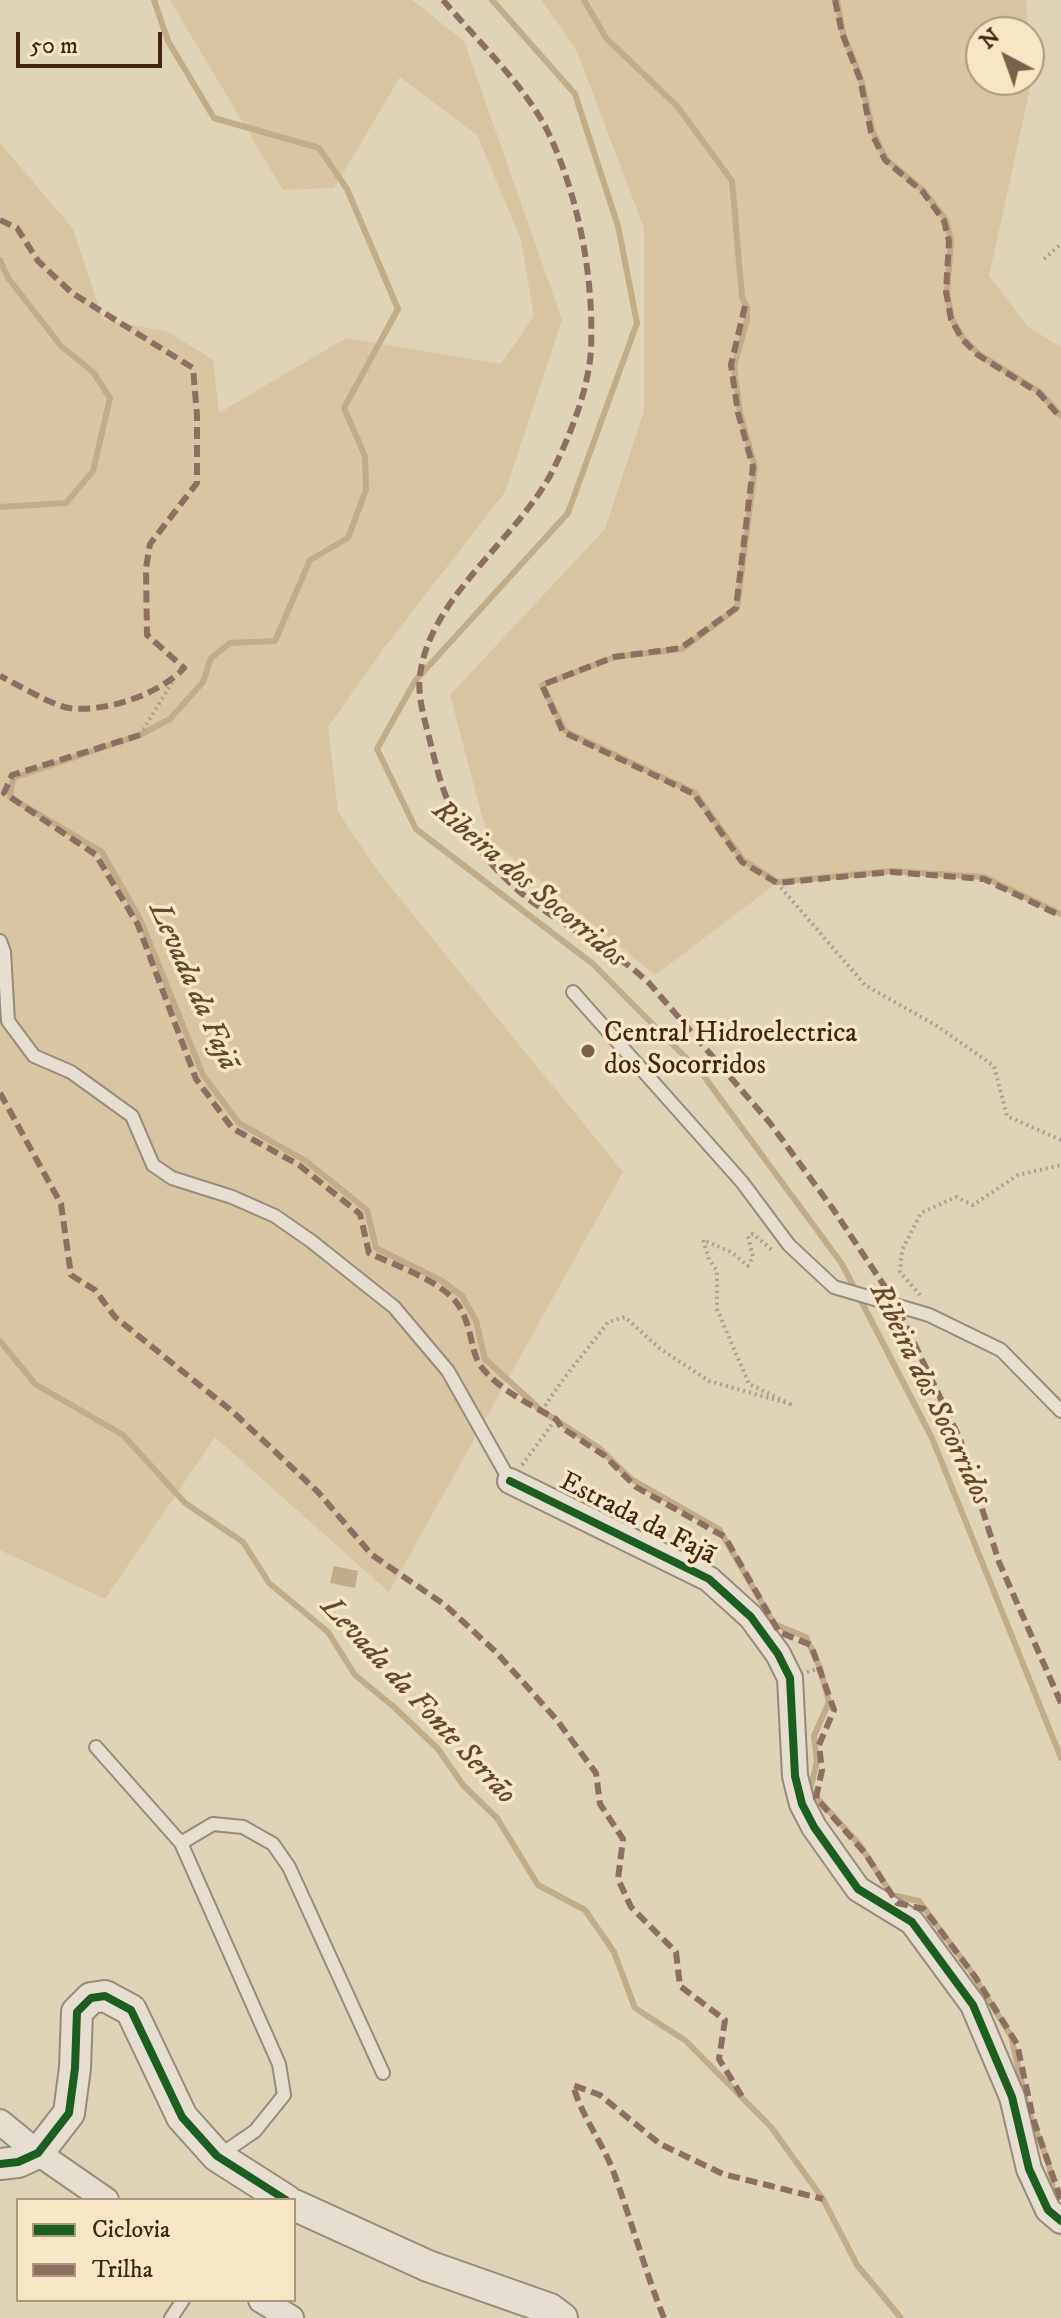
<!DOCTYPE html>
<meta charset="utf-8">
<style>
body{margin:0}
#map{position:relative;width:1061px;height:2318px;overflow:hidden;background:#dfd3b8;font-family:"IM FELL DW Pica",serif}
canvas{display:block}
.legend{position:absolute;left:16px;top:2198px;width:280px;height:104px;box-sizing:border-box;background:#f5e6c6;border:2px solid #ad987e;margin:0;padding:10px 14px;list-style:none;font-size:24px;color:#422413}
.legend li{display:flex;align-items:center;gap:16px;height:40px}
.legend b{width:40px;border:2px solid #ad987e}
.north{position:absolute;left:965px;top:16px;width:80px;height:80px;box-sizing:border-box;background:#f5e6c6;border:2px solid #ad987e;border-radius:50%;rotate:319deg;font-size:22px;font-weight:700;line-height:32px;text-align:center;color:#422413}
.north::after{content:'';display:block;margin:auto;width:28px;height:36px;background:#79614d;clip-path:polygon(50% 0,100% 100%,50% 72%,0 100%)}
.scale{position:absolute;left:16px;top:32px;width:146px;height:36px;box-sizing:border-box;border:4px solid #422413;border-top:0;padding-left:10px;font-size:24px;line-height:28px;white-space:nowrap;color:#422413;-webkit-text-stroke:6px #f5e6c6;paint-order:stroke}
</style>
<div id="map">
<canvas width="1061" height="2318"></canvas>
<ul class="legend">
<li><b style="height:10px;background:#1b5e20"></b>Ciclovia</li>
<li><b style="height:10px;background:#8d6e63"></b>Trilha</li>
</ul>
<div class="north">N</div>
<div class="scale">50 m</div>
</div>
<script>
const context = document.querySelector('canvas').getContext('2d');
context.lineJoin = 'round';
function fill(path, color) { context.fillStyle = color; context.fill(path, 'evenodd'); }
function stroke(path, color, width, dash) { context.strokeStyle = color; context.lineWidth = width; context.lineCap = dash ? 'butt' : 'round'; context.setLineDash(dash || []); context.stroke(path); }
function label(font, color, halo, rows, align = 'center') {
  context.font = font + ' "IM FELL DW Pica",serif'; context.lineWidth = 7; context.setLineDash([]); context.textBaseline = 'middle'; context.strokeStyle = halo; context.fillStyle = color; for (const [text, x, y, turn = 0] of rows) {
    context.save(); context.translate(x, y); context.rotate((+turn || 0) * Math.PI / 180); context.textAlign = isNaN(turn) ? turn : align; if (halo) context.strokeText(text, 0, 0); context.fillText(text, 0, 0); context.restore();
  }
}
fill(new Path2D(`
 M170 0H412L464 41 562 320 505 492 383 649 328 727 338 812 379 873 623 1172 389 1592 215 1437 105 1599 0 1550V143L73 229 103 319 168 332 213 360 219 413 346 338 501 364 534 316 521 239 477 135 400 77 334 188 283 190Z
 M541 0H1026L1028 32H981V80H1029V42L1032 79 989 276 1028 327 1061 347V916L984 879 891 872 777 883 655 975 488 838 450 695 605 529 644 411V228L576 49Z`), '#d8c5a1');
fill(new Path2D(`
 M334 1566 358 1571 355 1588 330 1583Z`), '#c1ac89');
stroke(new Path2D(`
 M154 0 168 41 214 118 319 148 347 189 398 309 344 408 365 456 366 490 348 538 310 560 275 641 230 643 211 658 203 682 170 719 140 735 13 778 10 797 102 852 140 919 203 1075 239 1123 306 1161 367 1210 376 1248 442 1281 462 1296 476 1321 485 1359 542 1411 599 1448 631 1479 719 1529 774 1624 806 1637 820 1668 829 1702 814 1736 817 1762 810 1790 860 1845 892 1895 919 1901 970 1970 1011 2036 1028 2110 1049 2164 1053 2190 1061 2195
 M492 0 575 94 618 226 637 323 568 513 415 681 377 749 416 829 593 964 703 1075 842 1264 932 1438 1061 1758
 M584 0 606 38 677 106 732 181 742 297 747 307V320L734 366 740 413 755 467 737 608 682 649 615 657 542 685 565 731 695 793 743 860 777 882 891 871 984 877 1061 914
 M837 0 843 33 861 79 873 132 886 159 924 191 946 220 951 241 947 292 952 319 963 338 979 354 1040 392 1061 416
 M0 260 8 278 61 346 93 372 110 398 93 471 66 503 0 507
 M0 1341 35 1384 123 1435 185 1503 243 1542 269 1583 328 1632 355 1675 394 1707 438 1749 463 1785 497 1818 538 1885 585 1910 614 1952 635 2008 686 2041 771 2127 823 2199 857 2265 901 2318`), '#c1ac89', 6);
const service = new Path2D(`
 M0 941 4 952 8 1021 34 1056 71 1072 132 1116 153 1165 172 1178 232 1197 275 1216 311 1241 394 1307 448 1371 510 1481
 M573 992 742 1182 789 1245 834 1287 929 1315 1001 1350 1061 1411
 M96 1747 181 1843 279 2064 284 2095 255 2131 220 2155
 M181 1843 213 1824 243 1827 273 1844 289 1867 383 2073
 M171 2318 183 2300`);
const minor = new Path2D(`
 M510 1481 709 1579 751 1617 778 1654 790 1678 795 1776 802 1804 814 1827 858 1889 912 1922 973 2005 1012 2097 1029 2169 1048 2210 1061 2221
 M0 2122 38 2153 106 2200
 M261 2300 291 2318`);
const tertiary = new Path2D(`
 M0 2164 18 2162 38 2153 69 2113 75 2068 77 2012 91 1998 105 1996 131 2010 182 2117 217 2156 286 2200
 M294 2205 428 2266 550 2309 562 2318`);
stroke(service, '#978c7b', 16);
stroke(minor, '#978c7b', 28);
stroke(tertiary, '#978c7b', 34);
stroke(new Path2D(`
 M1044 259 1061 244
 M140 735 174 679
 M777 883 865 985 937 1026 994 1066 1007 1116 1061 1140
 M920 1295 900 1272 902 1250 921 1213 956 1197 973 1205 1018 1175 1061 1165
 M542 1411C561 1379 586 1352 608 1322L625 1317 659 1348 709 1381 790 1404 749 1384 717 1309V1271L709 1259 703 1240 731 1252 748 1266 753 1257 748 1236 753 1234 772 1250
 M522 1465 556 1419
 M807 1672 820 1668`), '#a89f93', 4, [2, 4]);
stroke(service, '#e5ded1', 12);
stroke(minor, '#e5ded1', 24);
stroke(tertiary, '#e5ded1', 30);
stroke(new Path2D(`
 M443 0C476 39 526 87 548 132 579 197 594 278 591 350 588 391 571 433 553 470 518 539 430 596 420 675 417 696 425 721 430 741 437 769 444 801 461 825 480 853 504 880 530 900 569 930 613 949 649 983L770 1123 833 1209 893 1299 960 1439 999 1562 1061 1703
 M835 0 842 33 860 79 871 132 885 160 923 192 944 221 949 241 946 292 951 319 962 339 978 355 1039 393 1061 418
 M0 220 17 228 38 261 72 293 193 368 197 415V483L150 544 146 568 147 635 184 668C160 694 105 713 69 708 53 706 17 684 0 676
 M745 306 731 365 738 413 753 467 736 608 681 648 614 657 542 685 563 732 694 794 742 862 777 883 891 872 984 879 1061 916
 M140 735 12 775 4 793 96 855 138 925 196 1079 232 1128 299 1165 360 1214 369 1253C394 1265 439 1280 456 1302 472 1322 470 1350 480 1365 497 1389 531 1405 556 1419L561 1427 605 1456 636 1487 725 1537 779 1632 811 1645 834 1710 819 1745 822 1770 816 1798 865 1853 897 1903 924 1909 976 1978 1017 2044 1033 2118 1061 2200
 M0 1093 61 1204 71 1275 95 1290 115 1317 233 1412 318 1492 372 1555 445 1605 496 1652 556 1719 596 1773 600 1804 623 1839 618 1879 631 1907 676 1952 680 1986 725 2020 719 2059 743 2098
 M664 2318C645 2271 632 2223 615 2176 604 2144 582 2118 573 2085L600 2095 660 2144 723 2174 823 2199`), '#8d6e63', 6, [12, 6]);
stroke(new Path2D(`
 M510 1481 709 1579 751 1617 778 1654 790 1678 795 1776 802 1804 814 1827 858 1889 912 1922 973 2005 1012 2097 1029 2169 1048 2210 1061 2221
 M0 2164 18 2162 38 2153 69 2113 75 2068 77 2012 91 1998 105 1996 131 2010 182 2117 217 2156 286 2200`), '#1b5e20', 8);
for (const [x, y, r, color] of [
 [588,1051,8,"#79614d"]
]) { const dot = new Path2D(); dot.arc(x, y, r, 0, 2 * Math.PI); context.fillStyle = color; context.fill(dot); stroke(dot, '#f5e6c6', 3); }
label('28px', '#422413', '#f5e6c6', [
 ["Central Hidroelectrica",604,1035],
 ["dos Socorridos",604,1067]
], 'left');
label('28px', '#422413', '#f5e6c6', [
 ["Estrada da Fajã",637,1520,27]
]);
label('italic 30px', '#644830', '#f5e6c6', [
 ["Ribeira dos Socorridos",528,885,40],
 ["Levada da Fajã",192,987,66],
 ["Ribeira dos Socorridos",929,1395,64],
 ["Levada da Fonte Serrão",417,1702,47]
]);
</script>
